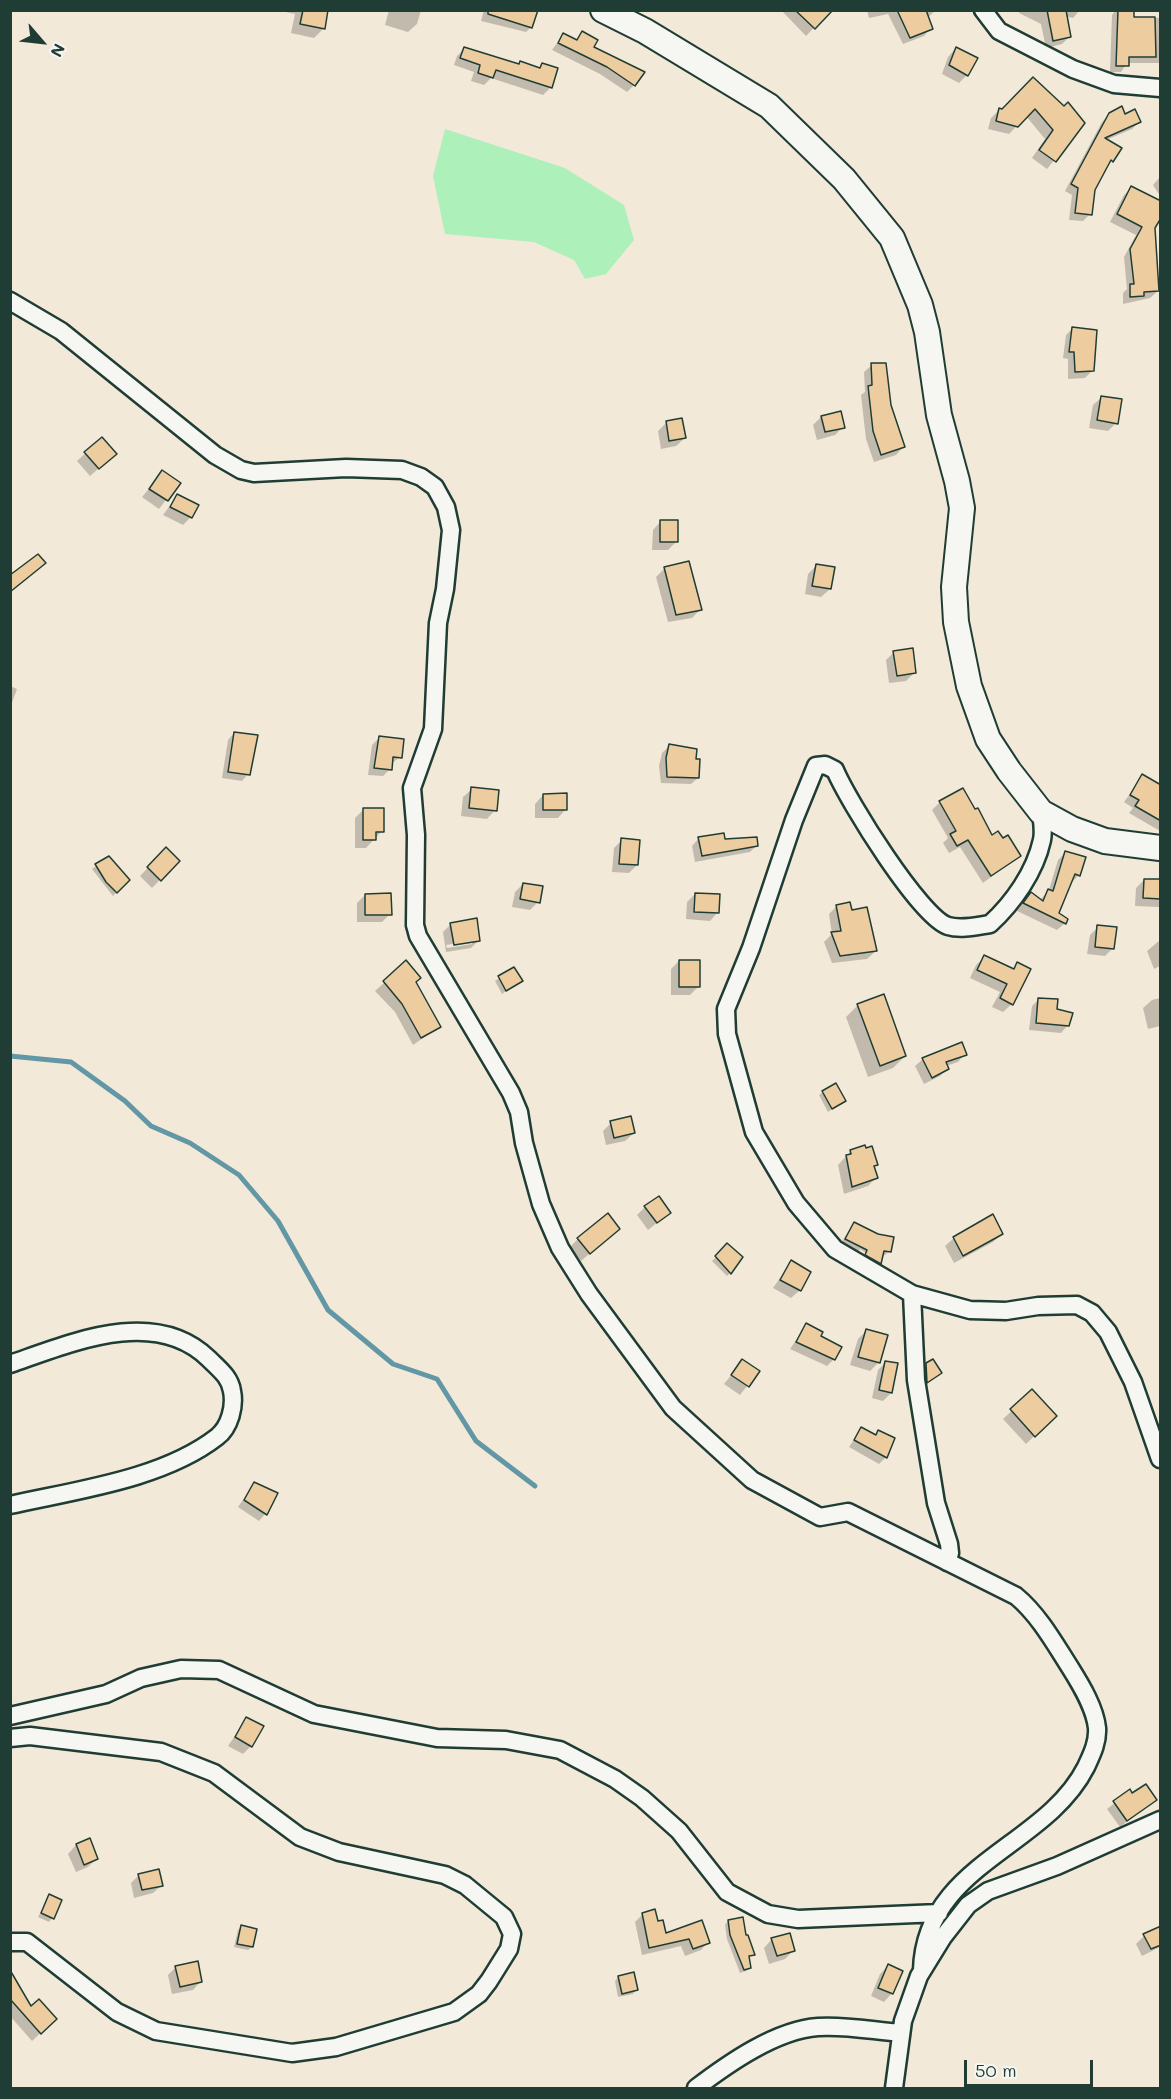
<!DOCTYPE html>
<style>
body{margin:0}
#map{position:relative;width:1171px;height:2099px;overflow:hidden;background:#f3e9d9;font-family:Mali,sans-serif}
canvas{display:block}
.frame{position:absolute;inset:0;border:12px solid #1f3d34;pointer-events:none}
.north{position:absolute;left:12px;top:12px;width:60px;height:60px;-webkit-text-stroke:4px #f6f6f2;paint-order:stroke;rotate:118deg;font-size:16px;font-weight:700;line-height:24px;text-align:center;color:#1f3d34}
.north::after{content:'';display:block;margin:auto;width:21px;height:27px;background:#1f3d34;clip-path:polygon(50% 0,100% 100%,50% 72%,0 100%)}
.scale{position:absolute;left:964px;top:2060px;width:129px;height:27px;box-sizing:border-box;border:3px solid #1f3d34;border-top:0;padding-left:8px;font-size:18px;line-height:21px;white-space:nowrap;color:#1f3d34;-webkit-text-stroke:4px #f6f6f2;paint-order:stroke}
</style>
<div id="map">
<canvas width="1171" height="2099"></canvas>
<div class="frame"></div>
<div class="north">N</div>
<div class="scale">50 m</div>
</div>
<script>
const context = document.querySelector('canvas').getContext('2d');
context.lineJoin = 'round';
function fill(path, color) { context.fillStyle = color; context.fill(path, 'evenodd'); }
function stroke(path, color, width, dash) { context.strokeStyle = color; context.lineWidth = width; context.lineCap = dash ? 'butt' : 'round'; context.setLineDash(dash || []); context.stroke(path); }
fill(new Path2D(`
 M445 129 565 168 624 205 634 240 606 274 585 279 574 260 534 242 445 234 433 176Z`), '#adf0b9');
fill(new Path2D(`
 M327 10 324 28 314 38 291 33 295 14 281 11Z
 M389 10H421L417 24 408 32 385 25Z
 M484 10H536L531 27 526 32 481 21Z
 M781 10H826L828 13 806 36Z
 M867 10H936L927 18 931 28 924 36 903 44 888 14 869 18Z
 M1020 10H1080L1073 18 1065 16 1069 37 1062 44 1046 48 1041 24 1019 13Z
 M1116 10H1132V18H1160V63H1127L1121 72H1110L1112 15Z
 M582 33 592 48 634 85 627 92 600 74 552 50 563 35 575 40Z
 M956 48 967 75 959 83 942 74 948 57Z
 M464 49 518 65 538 69 542 65 556 69 550 88 543 95 491 78 484 85 471 81 474 72 454 65 457 56Z
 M1033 79 1084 123 1047 169 1032 158 1045 139 1026 116 1009 134 988 129 991 118 999 110 1002 111Z
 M1110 114 1125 116 1139 122 1132 129 1106 140 1119 149 1093 189 1090 214 1083 221 1069 220 1072 195 1065 191 1102 122Z
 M1160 177V196L1153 185Z
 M1131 188 1153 228 1158 291 1150 298 1123 304V293L1127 289 1124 257 1136 235 1110 222 1124 195Z
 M1073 328 1092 371 1085 378 1068 379V359L1063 358 1066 335Z
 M872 365 890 405 903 447 896 455 874 462 866 439 861 395 865 392 864 372Z
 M1102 397 1116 423 1108 431 1089 428 1093 405Z
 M821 417 843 427 835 435 817 440 813 425Z
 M666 423 685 438 676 446 661 449 658 431Z
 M101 439 106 462 90 476 77 461Z
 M163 472 179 483 159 509 142 497Z
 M177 496 191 517 183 525 163 515Z
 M661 521 676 542 668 550H652L653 530Z
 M817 565 830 589 821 597 805 594 808 574Z
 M665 568 700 610 692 618 668 622 656 577Z
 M894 652 914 673 906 681 889 683 886 660Z
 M10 686 17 689 10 708Z
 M234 733 248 774 242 781 222 778 228 740Z
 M380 737 400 757 391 764 390 769 383 776 368 775 372 745Z
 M669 746 694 760 698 778 691 784 661 783 659 766 662 753Z
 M1143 776 1160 787V831L1129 813 1133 808 1124 802Z
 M472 789 495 810 487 819 461 816 463 797Z
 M543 795 566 809 558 818H535V804Z
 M940 802 991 837 1019 856 983 883 960 847 949 853 943 843 948 838 932 810Z
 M364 809 382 831 366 848H355V818Z
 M699 838 724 841 757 845 750 852 695 862 692 846Z
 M622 840 637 865 629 873 612 872 614 848Z
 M166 849 178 861 152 888 140 876Z
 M1066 852 1079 875 1071 883 1057 913 1065 923 1057 930 1017 911 1031 894 1040 900 1049 890 1058 860Z
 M108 858 128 880 113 896 92 869Z
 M1144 880 1160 881 1159 907 1135 906 1136 888Z
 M523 884 538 902 530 910 512 907 515 892Z
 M695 894 718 912 710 921 686 919 687 902Z
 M365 895 390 914 382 922H357V903Z
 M837 906 851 911 876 951 867 959 832 963 824 942 832 934 829 914Z
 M451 924 479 940 471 948 446 952 443 932ZM472 941V944L447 948 446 945Z
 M1098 927 1113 948 1105 956 1087 954 1090 935Z
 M1160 940V966L1154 969 1147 951Z
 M985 957 1012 970 1018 964 1012 1004 1003 1012 992 1007 1000 992 970 978 976 965Z
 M679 961 698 987 690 995H671V969Z
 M406 963 439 1027 413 1045 395 1012 375 991Z
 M513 969 521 981 502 994 495 981Z
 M1160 998V1026L1148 1029 1143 1008 1152 1000Z
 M1039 999 1055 1010 1068 1025 1061 1033 1029 1030 1032 1006Z
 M858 1005 905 1056 893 1068 868 1077 846 1017Z
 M961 1044 965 1054 958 1062 946 1066 947 1068 940 1076 924 1084 915 1066 923 1059Z
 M823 1092 844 1101 828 1112 819 1095Z
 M611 1123 634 1133 625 1141 606 1145 603 1131Z
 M851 1151 877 1164 873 1168 876 1178 868 1186 844 1194 838 1165Z
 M645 1207 669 1213 648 1230 637 1215Z
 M854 1223 890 1251 881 1258 873 1270 839 1246ZM860 1249 877 1260V1263L858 1252Z
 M618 1229 581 1261 570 1247 578 1239Z
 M1002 1234 993 1242 954 1263 945 1246 954 1238Z
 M727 1246 730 1273 727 1276 712 1261Z
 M791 1262 800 1290 791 1298 773 1288Z
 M806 1325 819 1336 834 1359 827 1366 790 1349Z
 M866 1331 879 1362 870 1371 850 1365 858 1339Z
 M743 1361 758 1372 740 1395 724 1384Z
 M886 1362 891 1393 883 1401 872 1398 878 1370Z
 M927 1365 936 1377 924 1385 923 1369Z
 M1032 1392 1055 1416 1026 1444 1003 1419Z
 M861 1429 874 1436 878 1432 886 1457 879 1464 849 1447Z
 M254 1484 265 1514 259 1521 238 1507Z
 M247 1718 251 1746 243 1754 228 1746Z
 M1130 1791 1132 1795 1155 1800 1120 1827 1107 1809Z
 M89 1840 96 1859 88 1867 76 1872 68 1854 76 1845Z
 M139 1875 162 1885 153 1893 134 1898 131 1883Z
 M50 1896 52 1918 49 1922 38 1917Z
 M643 1914 657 1923 665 1935 701 1922 708 1942 701 1950 685 1956 681 1946 642 1955 635 1922Z
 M728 1921 753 1954 748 1958 749 1968 746 1971 740 1973 727 1939 725 1925Z
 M242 1927 252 1947 248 1950 234 1947 238 1930Z
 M1160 1927V1947L1142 1956 1136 1944 1144 1936Z
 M772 1939 793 1951 785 1959 769 1964 764 1948Z
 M888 1966 892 1993 884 2002 871 1996 880 1974Z
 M176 1967 201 1981 193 1990 172 1994 168 1975Z
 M10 1976 30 2008 47 2027 32 2041 10 2016Z
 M618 1977 636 1990 633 1994 618 1997 615 1981Z`), '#0003');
stroke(new Path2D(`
 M10 1056 71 1062 125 1101 151 1126 190 1143 239 1175 278 1221 328 1310 393 1364 437 1379 476 1441 535 1486`), '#6297a5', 5);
const building = new Path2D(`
 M303 10H328L325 29 300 24Z
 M488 10H538L532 28 488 14Z
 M795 10H833L815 29Z
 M897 10H926L933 29 910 38Z
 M1047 10H1066L1071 37 1053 41Z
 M1118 10H1134V17H1155L1156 57H1129V66H1116Z
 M582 31 598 40 594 47 645 72 635 86 607 67 558 43 563 33 577 40Z
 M464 47 519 64 520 61 540 68 542 63 558 68 552 88 496 70 493 78 478 73 480 65 460 58Z
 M956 47 978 58 968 76 949 65Z
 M1033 77 1064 106 1068 102 1085 123 1056 162 1039 150 1053 130 1035 109 1018 127 996 121 999 108 1002 109Z
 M1122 106 1125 114 1135 109 1141 122 1105 138 1122 148 1113 162 1111 160 1095 190 1092 215 1075 213 1078 188 1071 184 1109 113Z
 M1131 186 1161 201V218L1155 228 1159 291 1144 292V296L1130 297V284H1134L1130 249 1142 227 1117 214Z
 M1072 327 1097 330 1094 371 1075 372 1074 352H1069Z
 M871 363H886L891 405 905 447 881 455 873 431 868 386 872 385Z
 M1101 396 1122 399 1118 424 1097 420Z
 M841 411 845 428 825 432 821 416Z
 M682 418 686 438 669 441 666 421Z
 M102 437 117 454 99 469 84 452Z
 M162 470 181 483 168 501 149 489Z
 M177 494 199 505 192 518 170 507Z
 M660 520H678V542H660Z
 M38 554 46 563 10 592V575Z
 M689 561 702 610 676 615 664 567Z
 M816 564 835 567 831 589 812 586Z
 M913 648 916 673 897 676 893 651Z
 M234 732 258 735 250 775 228 772Z
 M379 736 404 739 402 758 393 757 392 770 374 768Z
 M669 744 697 749 696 759H700L699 778 667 777 666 758Z
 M1142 774 1161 785V821L1135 806 1139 800 1130 795Z
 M471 787 499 790 497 811 469 808Z
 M963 788 975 809 978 808 992 835 998 831 1003 838 1008 835 1021 856 991 876 968 840 957 846 950 834 956 831 939 801Z
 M567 793V810H543V794Z
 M363 808H384V832H376V840H363Z
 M724 833 725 839 757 837 758 846 702 856 698 837Z
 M621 838 640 840 638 865 619 864Z
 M166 847 180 861 161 881 147 867Z
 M1065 851 1086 857 1080 876 1075 874 1059 913 1068 919 1066 924 1023 903 1031 892 1043 901 1048 889 1053 891Z
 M109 856 130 880 117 893 106 882 95 864Z
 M1144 879H1161V899L1143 898Z
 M523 883 543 886 540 903 520 899Z
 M391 893 392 915H365V894Z
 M695 893 720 894 719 913 694 912Z
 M850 902 852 910 867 907 877 951 840 956 831 932 841 931 836 905Z
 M477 918 480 941 454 945 450 923Z
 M1097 925 1117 927 1114 949 1095 947Z
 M984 955 1014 969 1017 962 1031 969 1013 1005 1000 998 1007 984 977 970Z
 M406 960 421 978 416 982 441 1027 421 1038 402 1004 383 981Z
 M679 960H700V987H679Z
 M514 967 523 981 506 991 498 976Z
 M884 994 906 1056 880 1066 857 1004Z
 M1038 998 1058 999 1057 1009 1073 1013 1069 1026 1036 1023Z
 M962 1042 967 1055 946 1062 949 1069 932 1078 922 1058Z
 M836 1083 846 1101 832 1109 822 1091Z
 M631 1116 635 1133 614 1138 610 1121Z
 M865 1145 866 1148 872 1146 878 1165 874 1166 878 1178 852 1187 846 1155 851 1154 850 1150Z
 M659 1196 671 1213 657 1223 644 1206Z
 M608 1213 620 1229 590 1254 577 1238Z
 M993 1214 1003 1234 963 1256 953 1237Z
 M854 1222 878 1234 894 1237 891 1252 884 1251 881 1264 865 1255 867 1250 845 1239Z
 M727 1243 743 1257 731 1274 715 1256Z
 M791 1260 811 1272 801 1291 780 1280Z
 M806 1323 823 1332 821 1336 842 1347 835 1360 796 1342Z
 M866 1329 888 1335 880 1363 858 1357Z
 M742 1359 760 1371 749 1387 731 1375Z
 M933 1359 942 1373 927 1383 926 1363Z
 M885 1361 898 1363 892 1393 879 1390Z
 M1032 1389 1057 1416 1035 1437 1010 1409Z
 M861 1427 876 1435 878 1430 895 1438 887 1458 854 1440Z
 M254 1482 278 1493 267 1515 244 1500Z
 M246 1717 264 1726 252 1747 235 1737Z
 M1146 1784 1157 1800 1127 1821 1113 1801 1130 1789 1132 1793Z
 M90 1838 98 1859 84 1865 76 1844Z
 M159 1869 163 1886 142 1890 138 1874Z
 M49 1894 62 1900 54 1919 41 1913Z
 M655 1909 658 1921 663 1920 666 1933 702 1920 710 1943 693 1949 689 1939 649 1948 642 1913Z
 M743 1917 746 1935H748L755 1955 749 1956 751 1968 744 1970 730 1935 728 1920Z
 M241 1925 257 1929 253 1947 237 1944Z
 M1161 1926V1945L1151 1949 1143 1934Z
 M790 1933 795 1951 777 1956 771 1938Z
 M198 1961 202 1982 180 1987 175 1966Z
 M888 1964 903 1971 893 1994 878 1988Z
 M10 1970 31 2006 39 1999 57 2019 41 2034 10 1999Z
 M634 1972 638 1990 622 1994 618 1976Z`);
fill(building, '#edcc9f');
stroke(building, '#1f3d34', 1.5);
const street = new Path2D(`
 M983 10 999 31 1073 69 1114 84 1160 88
 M10 301 61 331 215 455 241 470 254 473 346 468 402 470 421 477 435 487 446 507 451 530 445 589 438 623 433 729 412 788 416 835 415 925 418 936 511 1093 519 1112 524 1143 541 1204 560 1248 589 1294 673 1408 752 1480 820 1517 848 1512 1016 1596C1039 1615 1055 1644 1071 1669 1081 1685 1095 1708 1097 1728 1098 1742 1092 1754 1086 1767 1045 1848 925 1864 922 1970
 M1041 812C1042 821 1044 831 1042 840 1035 872 1013 903 990 924 977 926 961 930 948 926 920 917 848 801 835 770L825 765 816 766 794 820 751 948 726 1009 727 1034 754 1132 796 1203 835 1249 912 1294 970 1310 1006 1311 1038 1306 1077 1305 1092 1313 1108 1332 1133 1382 1160 1459
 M912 1294 916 1380 936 1503 949 1544 950 1553 947 1562
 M10 1364C71 1343 155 1306 209 1359 219 1369 230 1377 232 1391 235 1406 230 1427 217 1437 163 1479 77 1490 10 1505
 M10 1716 106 1694 141 1678 181 1669 219 1670 314 1714 437 1738 506 1740 560 1750 615 1779 642 1798 679 1831 727 1892 768 1914 798 1919 939 1913
 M10 1738 30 1736 161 1752 214 1773 300 1837 339 1852 445 1875 465 1885 504 1917 512 1934 509 1949 489 1981 479 1994 454 2012 336 2047 292 2053 156 2031 117 2012 27 1942H10
 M696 2088C729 2063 776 2030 818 2027 846 2025 874 2031 901 2033
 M894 2088 903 2021 919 1976 943 1937 968 1905 988 1891 1057 1866 1160 1820`);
const secondary = new Path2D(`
 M603 10 645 31 769 106 844 179 892 238 920 305 927 332 939 415 957 481 962 508 954 587 956 622 969 686 988 739 1009 771 1041 812 1072 829 1105 841 1160 848`);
stroke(street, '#1f3d34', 21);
stroke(secondary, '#1f3d34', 28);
stroke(street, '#f6f6f2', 16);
stroke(secondary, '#f6f6f2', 24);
</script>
